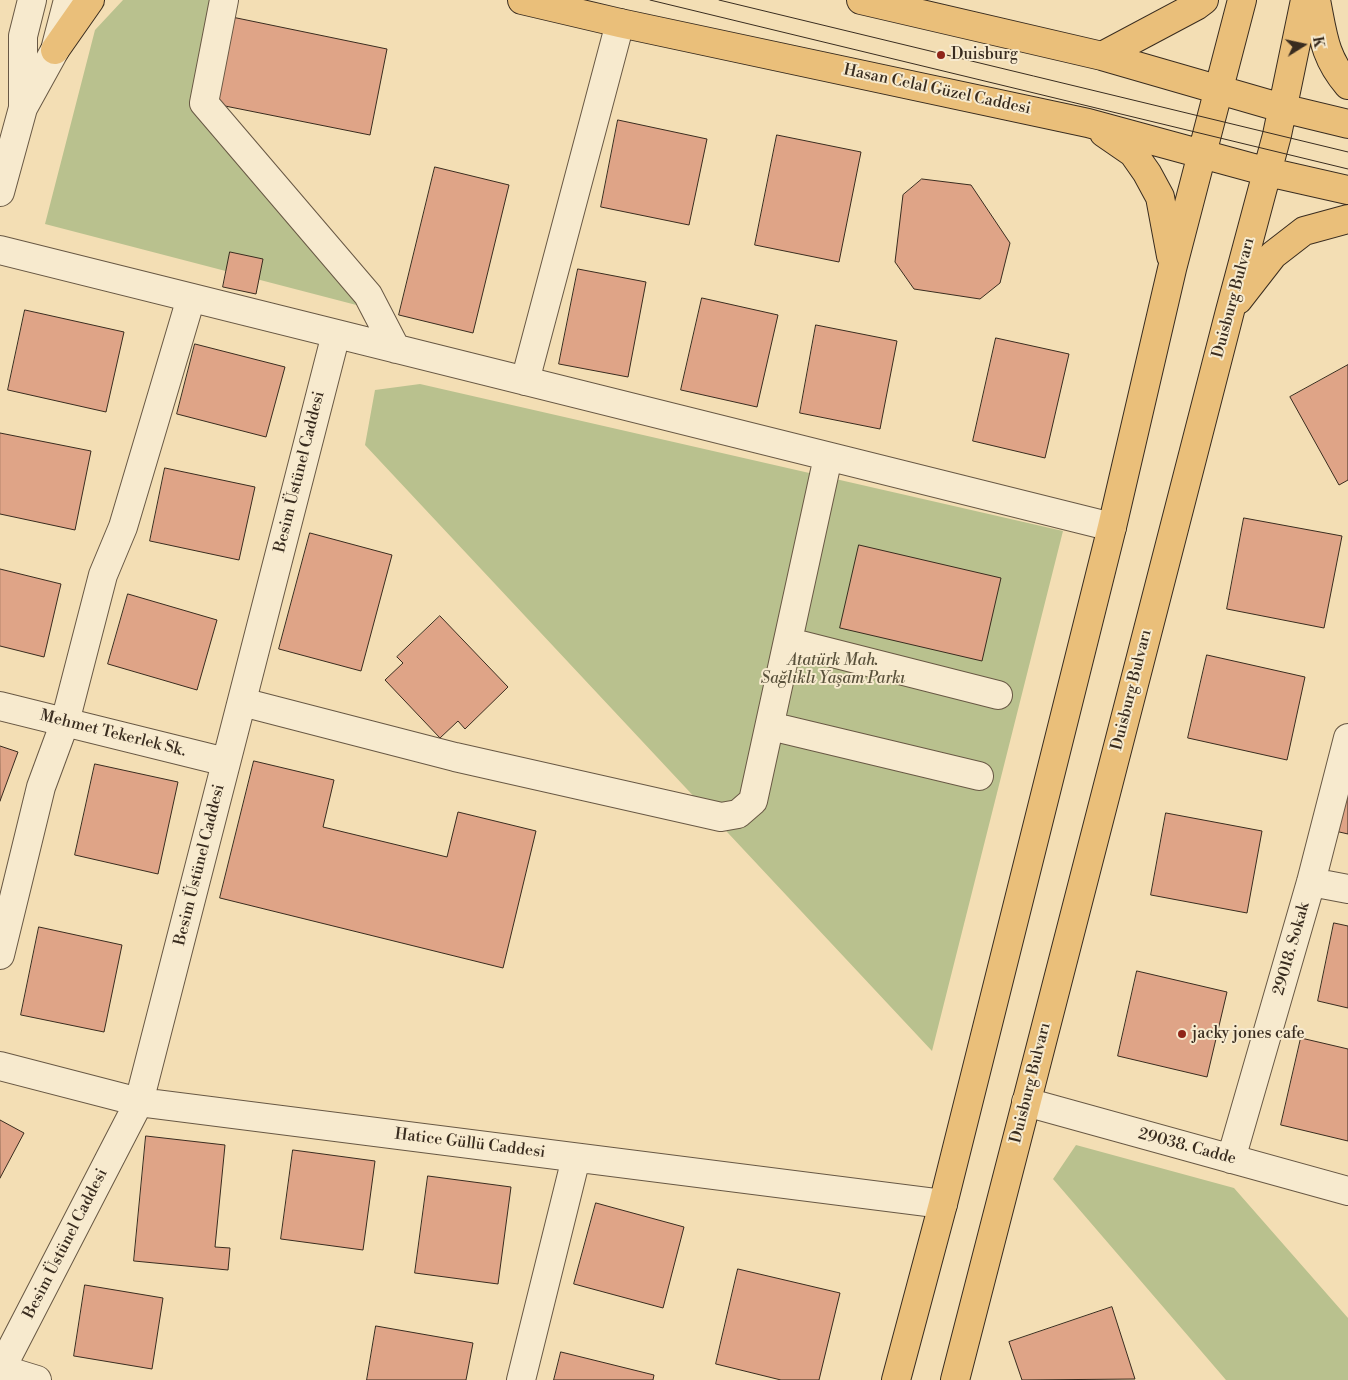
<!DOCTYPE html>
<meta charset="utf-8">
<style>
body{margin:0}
#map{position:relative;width:1348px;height:1380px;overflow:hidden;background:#f3deb4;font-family:"Libre Bodoni",serif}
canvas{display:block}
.north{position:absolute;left:1278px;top:20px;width:50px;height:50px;-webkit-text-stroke:4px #f7eace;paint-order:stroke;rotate:80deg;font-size:14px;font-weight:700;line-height:20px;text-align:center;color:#392c1f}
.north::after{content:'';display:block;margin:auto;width:18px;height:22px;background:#392c1f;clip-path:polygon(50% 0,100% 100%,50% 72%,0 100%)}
</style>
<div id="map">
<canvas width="1348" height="1380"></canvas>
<div class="north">K</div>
</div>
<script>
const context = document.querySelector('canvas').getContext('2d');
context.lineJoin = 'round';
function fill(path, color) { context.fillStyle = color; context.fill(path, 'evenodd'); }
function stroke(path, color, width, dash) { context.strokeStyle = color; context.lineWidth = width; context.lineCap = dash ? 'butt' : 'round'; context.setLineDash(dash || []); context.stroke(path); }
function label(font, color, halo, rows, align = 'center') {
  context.font = font + ' "Libre Bodoni",serif'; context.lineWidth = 4; context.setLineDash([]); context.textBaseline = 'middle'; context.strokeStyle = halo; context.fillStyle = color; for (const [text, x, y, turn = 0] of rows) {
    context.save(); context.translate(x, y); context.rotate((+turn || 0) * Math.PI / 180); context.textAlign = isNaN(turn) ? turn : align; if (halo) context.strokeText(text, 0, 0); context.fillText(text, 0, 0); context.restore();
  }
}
fill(new Path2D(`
 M123 0H216L194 95 364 307 45 224 95 30Z
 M420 384 1063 531 932 1051 365 445 375 390Z
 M1076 1145 1234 1188 1348 1318V1380H1226L1053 1179Z`), '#b9c18e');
const building = new Path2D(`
 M227 16 387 49 370 135 210 103Z
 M618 120 707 139 689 225 601 207Z
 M777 135 861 152 839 262 755 245Z
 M435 167 509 185 473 333 399 315Z
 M922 179 971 185 1010 243 1000 283 980 299 914 289 895 262 903 195Z
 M230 252 263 259 256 294 223 287Z
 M578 269 646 282 628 377 559 364Z
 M702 298 778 315 757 407 681 390Z
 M25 310 124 332 106 412 8 390Z
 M816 325 897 341 880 429 800 413Z
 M996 338 1069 354 1045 458 973 441Z
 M195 344 285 367 266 437 177 414Z
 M1348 365V480L1339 485 1290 397Z
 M0 433 91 451 75 530 0 514Z
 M165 468 255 487 239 560 150 541Z
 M1244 518 1342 536 1324 628 1227 609Z
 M310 533 392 555 361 671 279 649Z
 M859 545 1001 578 982 661 840 628Z
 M0 569 61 584 44 657 0 646Z
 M128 594 217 620 197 690 108 664Z
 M440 616 508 687 465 729 458 721 440 738 385 680 403 663 397 657Z
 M1207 655 1305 677 1287 760 1188 738Z
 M0 746 18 752 0 801Z
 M254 761 334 780 323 827 447 857 458 812 536 831 503 968 220 898Z
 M95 764 178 782 158 874 75 855Z
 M1348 792V834L1335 831Z
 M1166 813 1262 831 1247 913 1151 895Z
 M1334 923 1348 926V1008L1318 1001Z
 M39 927 122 945 104 1032 21 1015Z
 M1137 971 1227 992 1207 1077 1118 1056Z
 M1301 1038 1348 1049V1141L1281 1125Z
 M0 1120 24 1133 0 1178Z
 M146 1136 225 1145 215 1247 230 1248 228 1270 134 1261Z
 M293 1150 375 1161 363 1250 281 1239Z
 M428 1176 511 1187 498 1284 415 1273Z
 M596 1203 684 1227 663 1308 574 1284Z
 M738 1269 840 1293 819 1380H781L716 1364Z
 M85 1285 163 1298 152 1369 74 1356Z
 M1112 1307 1135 1379 1022 1380 1009 1342Z
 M376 1326 473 1343 466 1380H367Z
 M561 1352 654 1375 653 1380H554Z`);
fill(building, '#dfa487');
stroke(building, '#392c1f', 1);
const minor = new Path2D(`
 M224 0 204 103 368 295 396 349
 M23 107V36L32 0
 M0 192 23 108 55 50 68 0
 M0 250 1112 527
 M525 381 620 23
 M789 642 998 695
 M242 702 455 757 721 817 738 814 753 801 828 457
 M0 706 226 762
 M770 726 979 776
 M1311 882 1348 889
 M0 955 41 787 65 722 103 575 123 527 191 298
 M0 1066 139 1102 943 1204
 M1026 1102 1348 1191
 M1231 1159 1311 882 1348 738
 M1 1369 37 1380
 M0 1371 139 1102 336 334
 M521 1380 576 1158`);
const major = new Path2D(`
 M522 0 620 23 1088 123 1268 172 1348 190
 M861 0 1102 56 1282 108 1348 124
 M1316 0C1323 35 1324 57 1348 85
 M55 50 90 0
 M1102 56 1196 6 1204 0
 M1104 133 1133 153 1147 173 1160 197 1171 256
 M1238 300 1273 255 1304 231 1348 219
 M896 1380 943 1204 1112 527 1172 269 1242 0
 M955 1380 1230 311 1277 135 1305 0`);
stroke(minor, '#685844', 30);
stroke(major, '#392c1f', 30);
stroke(minor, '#f7eace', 28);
stroke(major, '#eabf7a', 28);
stroke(new Path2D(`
 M650 0 1348 169
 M719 0 1348 152`), '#392c1f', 1);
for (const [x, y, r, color] of [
 [941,55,5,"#8f2418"],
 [1182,1034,5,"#8f2418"]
]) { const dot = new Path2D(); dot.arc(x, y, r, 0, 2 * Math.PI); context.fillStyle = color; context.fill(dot); stroke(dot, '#f7eace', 2); }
label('16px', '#392c1f', '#f7eace', [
 ["Duisburg",951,55],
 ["jacky jones cafe",1192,1034]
], 'left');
label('16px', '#392c1f', '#f7eace', [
 ["Hasan Celal Güzel Caddesi",937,90,12],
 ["Duisburg Bulvarı",1234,298,-75],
 ["Besim Üstünel Caddesi",300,472,-76],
 ["Duisburg Bulvarı",1132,690,-76],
 ["Mehmet Tekerlek Sk.",113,734,14],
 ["Besim Üstünel Caddesi",200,865,-76],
 ["29018. Sokak",1292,949,-74],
 ["Duisburg Bulvarı",1031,1083,-76],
 ["Hatice Güllü Caddesi",470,1144,7],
 ["29038. Cadde",1187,1147,15],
 ["Besim Üstünel Caddesi",66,1244,-63]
]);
label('italic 16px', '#59513b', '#f7eace', [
 ["Atatürk Mah.",833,661],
 ["Sağlıklı Yaşam Parkı",833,679]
]);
</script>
